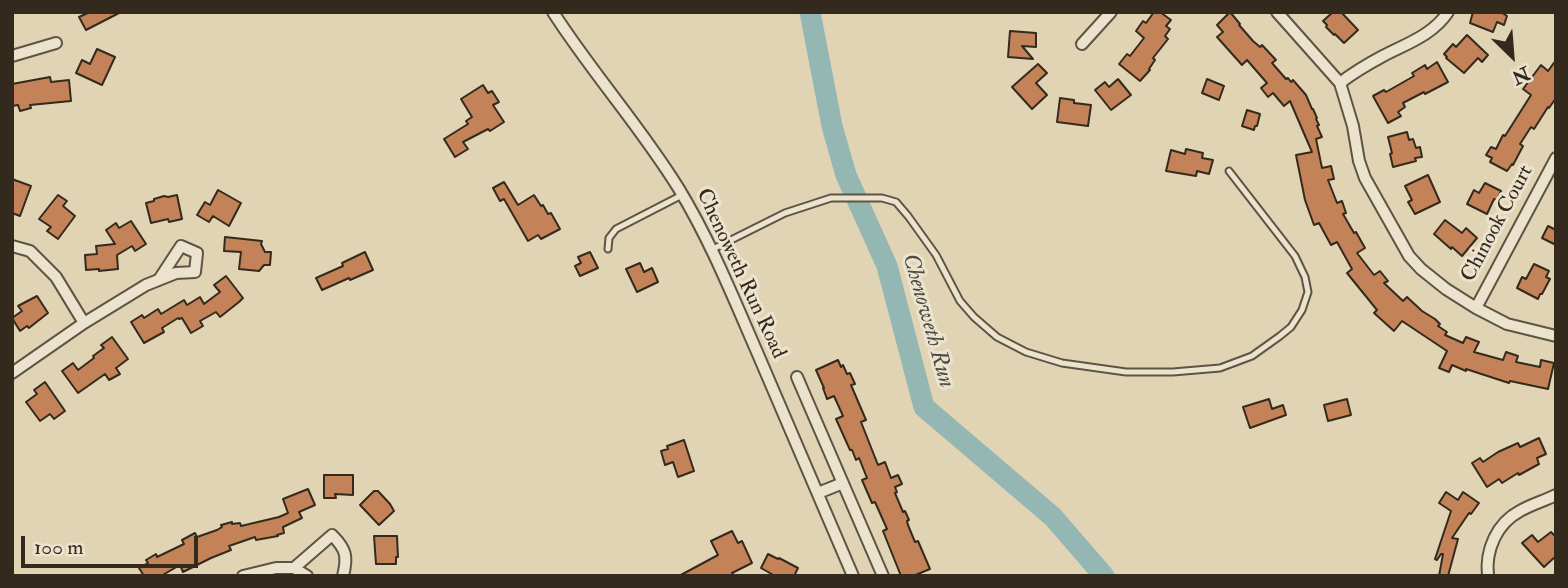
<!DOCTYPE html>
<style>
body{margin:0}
#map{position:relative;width:1568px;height:588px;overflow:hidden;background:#e1d4b5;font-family:"IM FELL Double Pica",serif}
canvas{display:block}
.frame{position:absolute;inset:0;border:14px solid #332a1d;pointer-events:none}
.north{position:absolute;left:1477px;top:21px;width:70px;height:70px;-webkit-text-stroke:5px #ece3cf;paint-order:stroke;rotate:155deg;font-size:19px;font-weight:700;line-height:28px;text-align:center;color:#332a1d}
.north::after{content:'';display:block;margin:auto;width:24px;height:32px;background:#332a1d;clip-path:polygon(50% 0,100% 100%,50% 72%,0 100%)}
.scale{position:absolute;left:21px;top:536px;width:177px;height:32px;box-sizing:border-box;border:4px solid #332a1d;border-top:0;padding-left:9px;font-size:21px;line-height:24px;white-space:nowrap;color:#332a1d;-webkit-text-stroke:5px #ece3cf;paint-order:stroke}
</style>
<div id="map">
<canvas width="1568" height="588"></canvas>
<div class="frame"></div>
<div class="north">N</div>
<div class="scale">100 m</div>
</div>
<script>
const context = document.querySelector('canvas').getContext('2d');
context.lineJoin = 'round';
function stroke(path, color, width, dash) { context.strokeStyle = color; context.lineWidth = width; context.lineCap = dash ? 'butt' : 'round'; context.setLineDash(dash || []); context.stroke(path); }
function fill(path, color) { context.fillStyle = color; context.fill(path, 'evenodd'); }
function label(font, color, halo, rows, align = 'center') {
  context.font = font + ' "IM FELL Double Pica",serif'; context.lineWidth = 6; context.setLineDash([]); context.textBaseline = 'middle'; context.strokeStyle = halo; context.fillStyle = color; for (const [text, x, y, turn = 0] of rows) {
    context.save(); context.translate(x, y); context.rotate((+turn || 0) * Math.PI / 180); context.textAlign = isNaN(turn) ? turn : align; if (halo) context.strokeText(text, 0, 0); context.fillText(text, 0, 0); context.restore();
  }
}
stroke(new Path2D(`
 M810 12 832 126 846 175 887 266 924 407 1053 517 1104 576`), '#95b7b4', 21);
const building = new Path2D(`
 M90 12H121L86 30 79 17Z
 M1154 12H1160L1171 20 1166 26 1170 29 1165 36 1168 39 1153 58 1155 60 1149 69 1150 70 1140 81 1119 64 1127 54 1130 56 1144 38 1136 31 1143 21 1146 23Z
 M1230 12 1240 24 1239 25 1253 41 1260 47 1262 45 1276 60 1272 63 1286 79 1288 78 1291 82 1293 80 1306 95 1312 109H1313L1317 118 1316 119 1319 125 1317 126 1322 137 1316 139 1322 168 1331 166 1334 179 1328 180 1337 203 1342 201 1346 213 1343 214 1354 233 1356 232 1365 248 1357 253 1374 275 1380 271 1388 281 1384 283 1403 301 1407 297 1422 311 1435 319 1440 324 1438 326 1447 332 1445 335 1463 343 1466 337 1479 342 1474 352 1503 360 1506 352 1518 356 1516 362 1540 367 1541 360 1554 363 1548 389 1510 381 1509 383 1466 369V371L1452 365 1449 372 1439 368 1447 351 1402 321 1394 331 1374 313 1377 310 1347 273 1352 269 1337 242 1331 245 1319 223 1314 225 1305 200 1296 155 1312 152 1290 101 1284 106 1273 93 1268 97 1261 88 1267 83 1247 60 1242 65 1217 37 1223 32 1217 25Z
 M1333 12H1341L1358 30 1344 43 1335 34 1334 35 1326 27 1327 25 1323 21Z
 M1473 12H1501L1507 16 1504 25 1497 22 1493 32 1470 23Z
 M1010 31 1036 33V47L1022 46 1033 59 1008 57Z
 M1467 35 1488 55 1482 62 1478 58 1464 73 1446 58 1447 57 1444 54 1453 44 1456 47Z
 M97 49 115 57 102 85 76 73 82 60 90 64Z
 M1556 60V98L1549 108 1548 107 1534 129 1531 127 1520 144 1523 146 1513 165 1512 164 1507 171 1490 162 1492 158 1486 155 1491 147 1496 149 1503 135 1505 136 1531 95 1523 89 1541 65 1548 71Z
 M1437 62 1448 82 1425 94 1424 92 1403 103 1405 107 1398 112 1401 116 1388 123 1373 96 1384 90 1386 92 1414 76 1412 73 1425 65 1427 69Z
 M1038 64 1047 73 1036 83 1047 95 1032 109 1012 87Z
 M50 77 51 82 69 80 71 101 30 105 31 108 20 111 18 105 12 106V84Z
 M1118 79 1131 95 1111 110 1095 90 1105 82 1109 87Z
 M1207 79 1224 86 1219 100 1202 93Z
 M483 85 488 93 492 91 499 102 493 105 504 122 490 131 488 129 463 142 468 149 455 157 444 139 468 124 466 121 472 117 461 99Z
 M1060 98 1074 100V103L1091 105 1088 126 1057 122Z
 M1247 110 1260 114 1257 126H1255L1254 130 1242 126Z
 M1407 132 1409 140 1413 139 1416 148 1420 147 1422 157 1415 158 1416 161 1393 167 1390 154 1392 153 1388 137Z
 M1186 149 1203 153 1202 158 1213 160 1209 174 1197 171 1196 176 1166 171 1171 150 1185 154Z
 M1428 175 1440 202 1415 214 1408 202 1412 200 1405 186Z
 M12 179 31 186 20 216 12 213Z
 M504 182 518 205 534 195 541 206 543 205 548 214 551 213 560 229 541 239 538 235 528 241 504 199 500 201 493 188Z
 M1485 183 1501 191 1497 200 1494 199 1487 214 1467 204 1474 190 1479 193Z
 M218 190 241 203 229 226 213 216 209 222 197 215 205 202 210 205Z
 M58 195 67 201 63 206 75 216 58 239 47 231 51 227 39 219Z
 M177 195 182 219 169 222 168 219 151 223 146 203 154 201V199L164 196 168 197Z
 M1445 220 1462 233 1466 228 1477 238 1462 256 1452 247 1451 249 1434 234Z
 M131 221 146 244 135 251 132 246 117 255 118 269 99 271V269L86 270 85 255 97 254 96 246 115 244 106 230 116 223 119 228Z
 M1548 226 1556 230V245L1542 238Z
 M225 237 262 241 261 244 265 252H271L270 265H264L259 271 239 269 241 252 224 251Z
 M365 252 373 270 350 280 349 278 322 290 316 278 343 266 342 263Z
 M590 252 598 268 580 276 575 266 581 263 578 257Z
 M640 263 644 272 652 268 658 282 637 292 626 269Z
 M1534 264 1549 271 1546 277 1550 279 1542 294H1540L1538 299 1517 288 1522 277 1526 279Z
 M226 276 243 298 239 302 220 317 216 312 200 321 203 326 191 333 182 318 179 319 178 318 162 328 164 332 144 343 131 322 142 315 144 318 158 309 161 314 184 300 187 305 200 297 204 304 220 292 214 285Z
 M37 296 48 313 29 328 27 326 20 331 12 318 22 311 18 306Z
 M112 337 128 359 116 368 120 374 109 380 105 374 78 393 62 371 73 363 78 370 94 358 93 356 104 348 101 345Z
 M838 360 841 367 843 365 847 374 850 373 855 384 851 385 866 420 861 422 878 465 885 462 891 478 898 475 902 484 895 487 897 492 895 493 903 512 905 511 909 520 907 521 908 525 915 542 918 541 930 569 913 576H901L883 531 887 529 875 502 872 503 862 480 867 478 859 458 856 460 852 450H850L836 419 843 416 834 396 827 399 823 388H824L816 370Z
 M45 382 65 411 54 419 50 414 40 421 26 402 37 394 34 390Z
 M1269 399 1272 409 1283 405 1286 415 1250 428 1243 407Z
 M1347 399 1351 415 1328 421 1324 405Z
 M1539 438 1546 454 1537 458 1539 464 1519 475 1518 473 1502 483 1499 479 1487 487 1472 463 1480 458 1483 462 1498 452 1518 443 1520 447Z
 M684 440 694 471 678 477 673 462 665 465 661 451 668 449 667 446Z
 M324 475H353V495L335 494 336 498H324Z
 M308 489 315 505 299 512 302 518 283 527 284 533 277 535 278 536 256 540 255 537 229 546 231 550 211 558 183 572 180 565 161 576H144L139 568 148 563 146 560 156 554 157 557 184 544 182 540 195 533 197 537 217 530 222 527 221 525 232 522V524L240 523 241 526 279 517 288 513 283 499Z
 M374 491H378L390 504 394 511 379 525 360 505Z
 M1446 492 1458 500 1463 492 1479 503 1471 514 1469 513 1452 538 1458 539 1448 576H1439L1443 554H1441L1437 560 1435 559 1451 511 1439 503Z
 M732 531 738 543 742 541 752 563 732 573 734 576H679L718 555 711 541Z
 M1551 532 1556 537V556L1544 567 1522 543 1532 535 1538 542Z
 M374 536H397L398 557H396V564H376Z
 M768 554 778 559 779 558 798 568 794 576H775L761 568Z`);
fill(building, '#c48259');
stroke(building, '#332a1d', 2);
const service = new Path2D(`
 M608 249 609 238 616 229 682 195
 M711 250 785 213 831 198H882L896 202 908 216 936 255 960 301 974 317 997 337 1026 352 1062 363 1126 372H1173L1220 368 1252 356 1280 336 1291 327 1302 310 1308 292 1305 277 1295 256 1229 171`);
const minor = new Path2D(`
 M553 12C592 73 641 127 679 189 710 240 733 297 757 352 789 426 821 501 853 576
 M1277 12 1340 83 1353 126 1359 161 1365 178 1409 256 1421 269 1446 289 1476 308 1507 324 1556 336
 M1082 44 1111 12
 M12 56 56 43
 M1340 83C1353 73 1368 64 1383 56 1406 44 1433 35 1448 12
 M12 246 30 251 56 277 84 323
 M1476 308 1556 158
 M12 373 84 323 146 285 176 273 195 272 197 253 181 246 160 278
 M797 377 883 576
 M818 493 843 483
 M294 568 332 535C346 549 348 556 343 576
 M243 576 276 568H294L307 576
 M1488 576C1485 550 1497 523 1520 511 1532 504 1544 501 1556 495`);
stroke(service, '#5e5443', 9);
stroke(minor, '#5e5443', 14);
stroke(service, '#ece3cf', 5);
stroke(minor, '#ece3cf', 10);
label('21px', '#332a1d', '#ece3cf', [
 ["Chinook Court",1498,224,-62],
 ["Chenoweth Run Road",740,274,65]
]);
label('italic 23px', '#4c4d43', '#ece3cf', [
 ["Chenoweth Run",927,321,74]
]);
</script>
